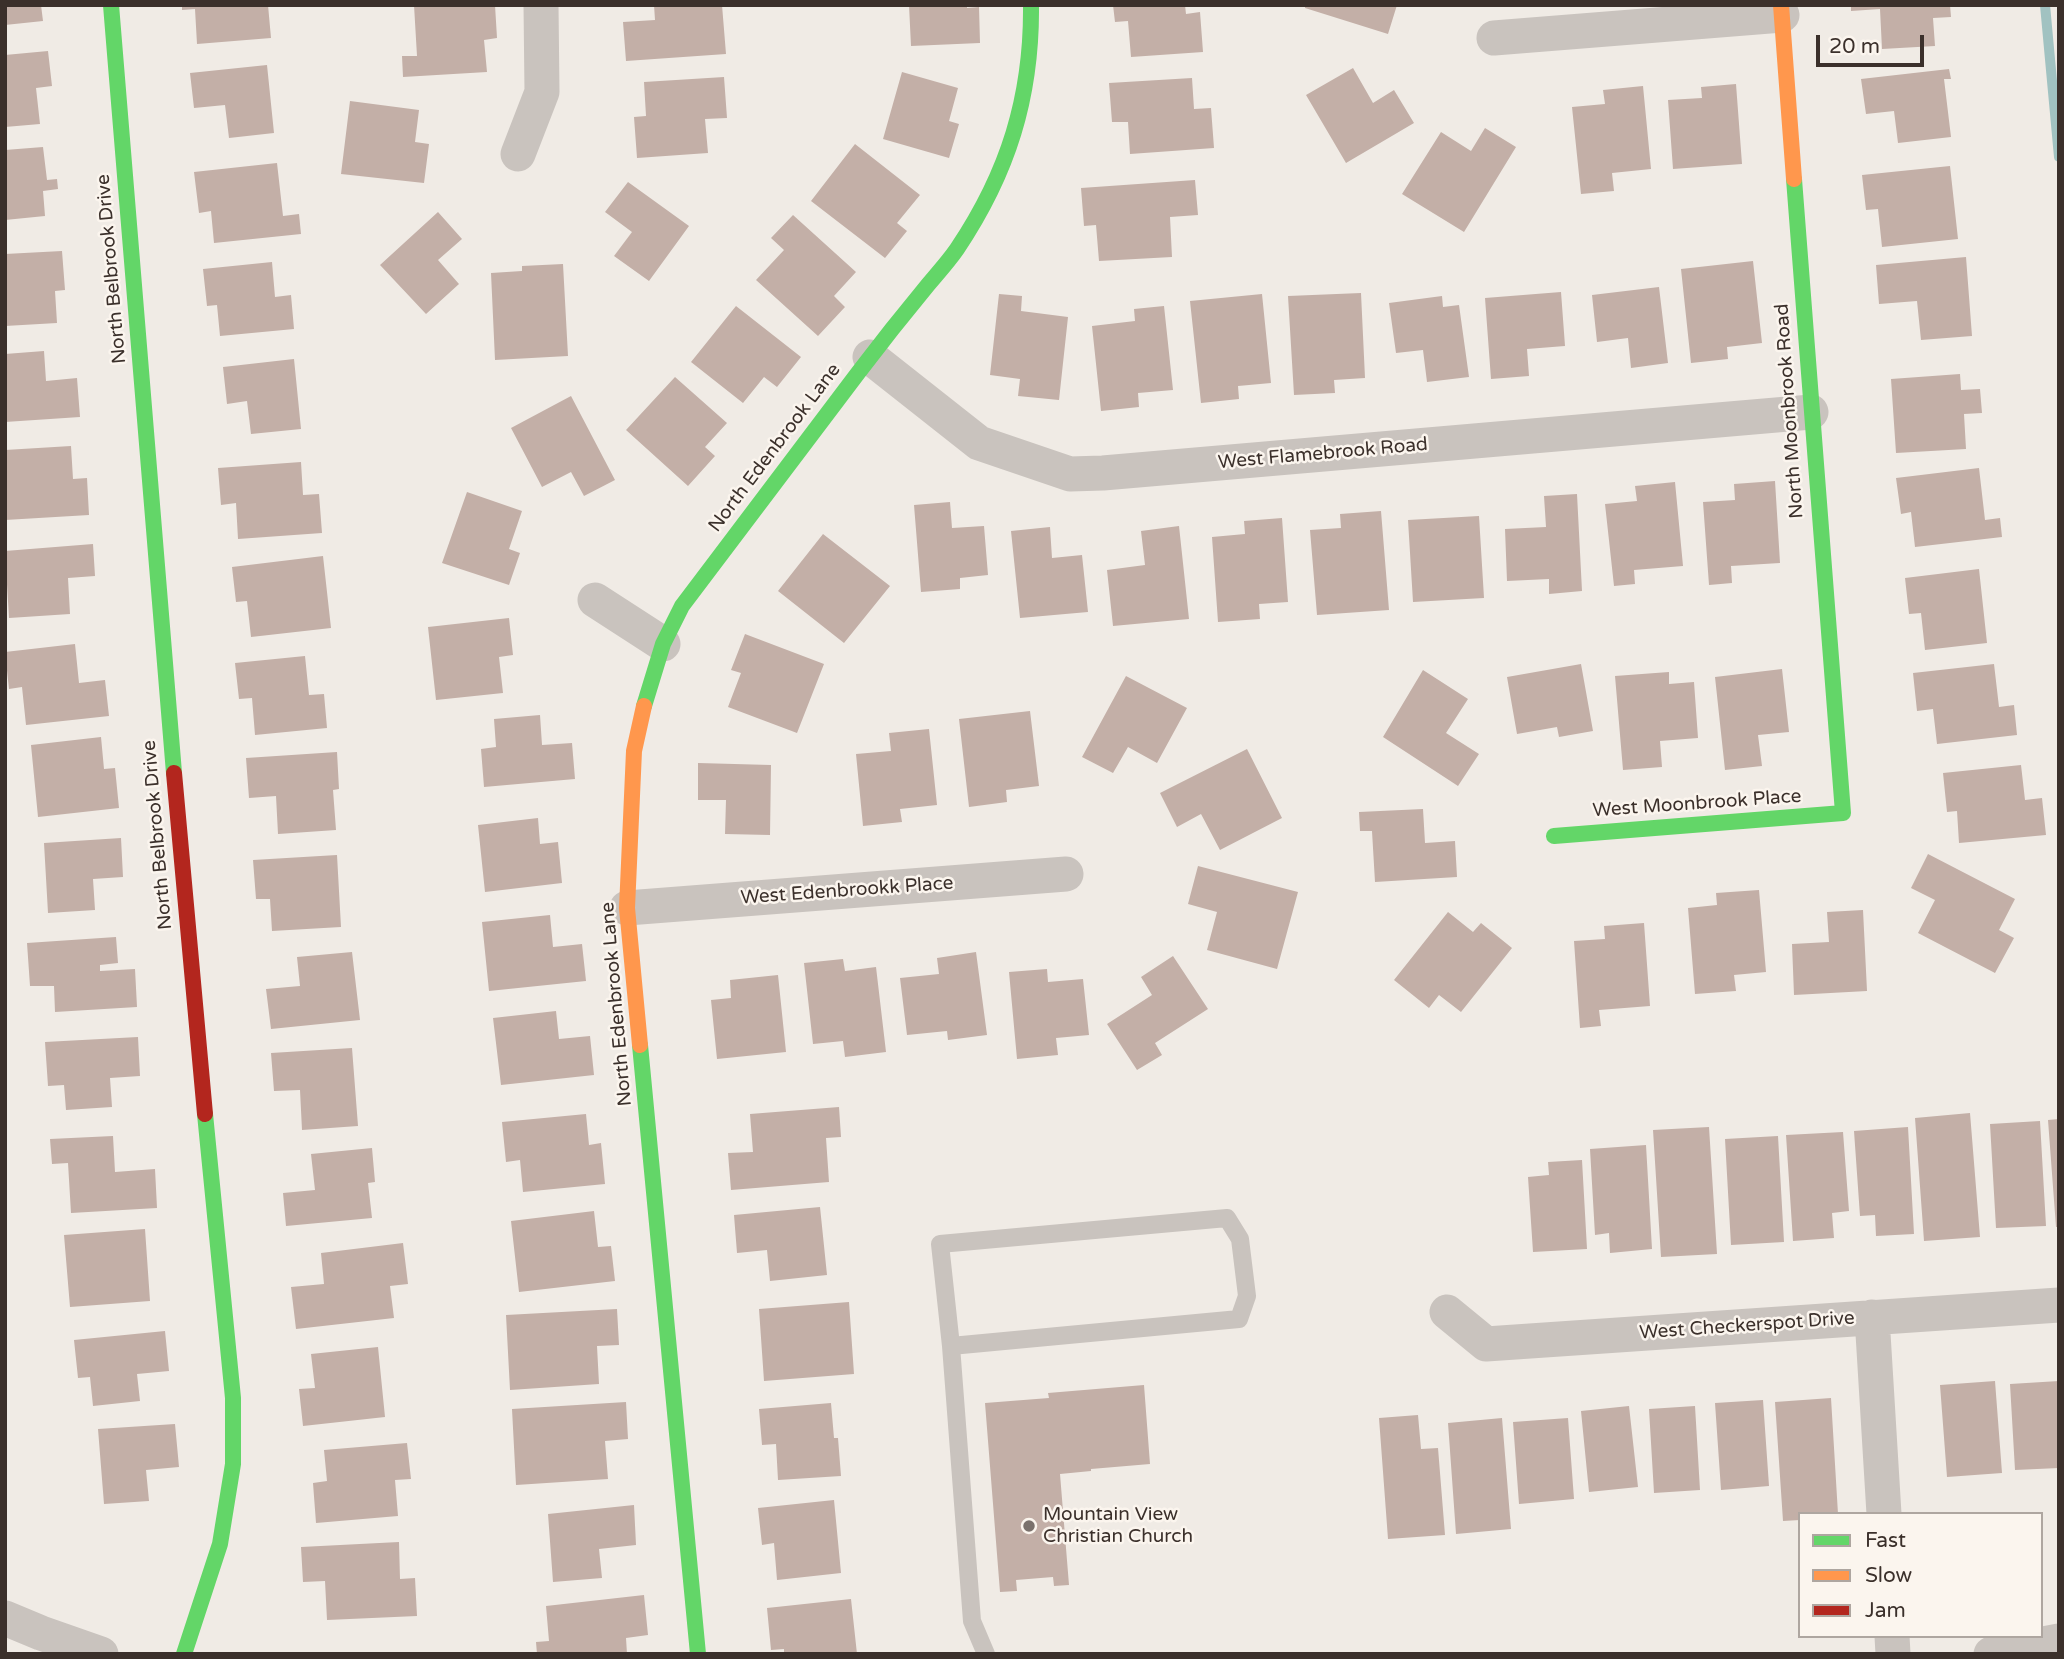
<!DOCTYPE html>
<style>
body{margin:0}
#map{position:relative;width:2064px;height:1659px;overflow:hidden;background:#f0ebe5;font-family:"Varela Round",sans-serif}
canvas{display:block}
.frame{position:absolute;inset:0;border:7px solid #3b302b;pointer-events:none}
.legend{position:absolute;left:1798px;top:1512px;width:245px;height:126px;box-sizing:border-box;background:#fbf5ee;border:2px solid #aea6a0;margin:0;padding:9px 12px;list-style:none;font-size:21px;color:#3b302b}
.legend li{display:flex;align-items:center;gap:14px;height:35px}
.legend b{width:35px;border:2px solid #aea6a0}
.scale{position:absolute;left:1816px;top:35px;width:108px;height:32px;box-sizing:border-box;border:4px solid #3b302b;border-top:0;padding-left:9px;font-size:21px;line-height:24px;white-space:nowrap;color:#3b302b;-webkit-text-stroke:5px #fbf5ee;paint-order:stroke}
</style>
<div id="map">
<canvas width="2064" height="1659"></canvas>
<div class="frame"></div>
<ul class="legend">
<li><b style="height:9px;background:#63d668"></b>Fast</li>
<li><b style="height:9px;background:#ff974d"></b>Slow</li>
<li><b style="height:9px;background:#b3261e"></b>Jam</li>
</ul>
<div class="scale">20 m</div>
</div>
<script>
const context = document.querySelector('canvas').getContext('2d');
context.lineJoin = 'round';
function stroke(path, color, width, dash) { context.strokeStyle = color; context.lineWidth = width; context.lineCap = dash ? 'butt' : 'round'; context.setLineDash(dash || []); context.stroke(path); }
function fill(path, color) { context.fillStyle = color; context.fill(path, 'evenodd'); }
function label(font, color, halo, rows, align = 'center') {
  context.font = font + ' "Varela Round",sans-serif'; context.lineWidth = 5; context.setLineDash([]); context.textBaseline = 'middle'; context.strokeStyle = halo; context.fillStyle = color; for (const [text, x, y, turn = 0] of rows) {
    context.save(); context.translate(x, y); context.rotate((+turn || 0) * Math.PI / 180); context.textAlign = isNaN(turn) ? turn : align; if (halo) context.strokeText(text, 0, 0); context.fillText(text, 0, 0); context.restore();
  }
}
stroke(new Path2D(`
 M2045 5 2059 157`), '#a1c2c1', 10);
fill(new Path2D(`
 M5 5H41L43 21 5 25Z
 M182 5H268L271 38 197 44 195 9 182 10Z
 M414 5H495L497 38 484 40 487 72 403 77 402 56H417Z
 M654 5H722L726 54 626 61 623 22 655 20Z
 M909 5H967V8L979 7 980 43 911 46Z
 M1113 5H1185L1186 14 1200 12 1203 52 1131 57 1128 21 1115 22Z
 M1305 5H1397L1388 34 1305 8Z
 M1851 5H1950L1951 17 1933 18 1935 46 1882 49 1880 9 1851 11Z
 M48 51 52 86 36 88 40 124 5 127V55Z
 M267 65 274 133 229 138 225 105 194 108 190 73Z
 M1353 68 1373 103 1394 90 1414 123 1346 163 1306 95Z
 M1949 69 1951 79H1944L1951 137 1898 143 1894 111 1866 114 1861 79Z
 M902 72 958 88 949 121 959 124 949 158 883 139Z
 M724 77 727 118 705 119 708 153 637 158 634 117 646 116 644 82Z
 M1192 78 1194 109 1211 108 1214 148 1130 154 1128 122H1112L1109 83Z
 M1736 84 1742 164 1673 169 1668 100 1702 98 1701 87Z
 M1643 86 1651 169 1612 173 1614 191 1581 194 1572 107 1605 104 1603 90Z
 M350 101 419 110 415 142 429 144 424 183 341 174Z
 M1485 128 1516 147 1464 232 1402 194 1441 132 1471 151Z
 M855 144 920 195 897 223 907 231 885 258 811 201Z
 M43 147 47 180 57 179 58 189 43 191 45 216 5 220V150Z
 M277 163 283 216 299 214 301 234 214 243 211 211 199 213 194 172Z
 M1950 166 1958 239 1882 247 1878 209 1866 210 1862 175Z
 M1195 180 1198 215 1170 217 1172 257 1099 261 1096 225 1084 226 1081 188Z
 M628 182 689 226 649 281 614 256 632 232 605 212Z
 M438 212 462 239 438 260 459 284 426 314 380 265Z
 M793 215 856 272 834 296 845 307 818 336 756 280 784 250 771 238Z
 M62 251 65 290 55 291 57 323 5 326V254Z
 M1966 257 1972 336 1921 340 1917 301 1879 304 1876 265Z
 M1753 261 1762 343 1727 347 1728 359 1691 363 1681 269Z
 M272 262 275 297 291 295 294 329 220 336 217 305 207 306 203 269Z
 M563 264 568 356 495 360 491 273 522 271V266Z
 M1659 287 1668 363 1631 368 1628 338 1597 342 1592 295Z
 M1561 292 1565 346 1527 349 1529 376 1491 379 1485 298Z
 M1361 293 1365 378 1334 380 1335 393 1294 395 1288 296Z
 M999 294 1022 296 1021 311 1068 317 1059 400 1018 396 1020 379 990 375Z
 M1262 294 1271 383 1238 386 1239 399 1201 403 1190 301Z
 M1442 296 1443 307 1459 305 1469 377 1427 382 1423 350 1396 353 1389 303Z
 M736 306 801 357 777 387 764 377 743 403 691 362Z
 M1164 306 1173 390 1138 393 1139 407 1101 411 1092 326 1135 321 1134 309Z
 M44 351 46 381 77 378 80 417 5 422V354Z
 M294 359 301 429 251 434 247 401 227 404 223 367Z
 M1960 374 1961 390 1980 389 1982 413 1964 414 1966 449 1896 453 1891 379Z
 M675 377 727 423 705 447 715 456 688 486 626 430Z
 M571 396 615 480 584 496 571 472 542 487 511 428Z
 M71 446 73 479 87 478 89 515 5 520V450Z
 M301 462 303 495 319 494 322 533 238 539 236 503 221 505 218 468Z
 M1979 468 1985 520 2000 518 2002 537 1915 547 1911 512 1901 514 1896 478Z
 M1775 481 1780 563 1731 566 1732 583 1709 585 1703 502 1735 500 1734 484Z
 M1675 482 1683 566 1634 570 1635 584 1614 586 1605 504 1637 501 1635 486Z
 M467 492 522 511 509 549 520 553 509 585 442 563Z
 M1577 494 1582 591 1549 594V579L1507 581 1505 529 1546 527 1544 496Z
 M950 502 952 528 984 526 988 575 960 578V589L921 592 914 505Z
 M1381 511 1389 610 1317 615 1310 530 1341 528 1340 514Z
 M1479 516 1484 598 1413 602 1408 520Z
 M1282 518 1288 602 1259 604 1260 619 1218 622 1212 537 1245 534 1244 521Z
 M1179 526 1189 619 1113 626 1107 570 1145 565 1141 531Z
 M1050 527 1052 558 1082 555 1088 612 1020 618 1011 531Z
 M823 534 890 586 844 643 778 591Z
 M93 544 95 576 68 578 70 614 9 618 5 551Z
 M323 556 331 628 251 637 247 601 236 602 232 567Z
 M1979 569 1987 643 1925 650 1921 613 1909 614 1905 578Z
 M509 618 513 655 499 657 503 693 436 700 428 627Z
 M745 634 824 664 797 733 728 707 741 673 731 670Z
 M75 644 79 683 105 680 109 716 26 725 22 687 9 689 5 652Z
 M305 656 309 695 324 694 327 728 255 735 252 698 239 699 235 663Z
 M1581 664 1593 731 1559 737 1557 727 1517 734 1507 677Z
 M1994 664 1999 707 2014 705 2017 735 1937 744 1933 709 1917 711 1913 673Z
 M1782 669 1789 732 1758 735 1762 766 1725 770 1715 677Z
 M1423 670 1468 699 1446 733 1479 754 1458 786 1383 737Z
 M1669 672V684L1694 682 1698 738 1660 741 1662 767 1623 770 1615 676Z
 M1126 676 1187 708 1157 763 1128 747 1113 773 1082 757Z
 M1030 711 1039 786 1006 790 1007 802 969 807 959 719Z
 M540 715 542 745 572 743 575 779 484 787 481 749 496 747 494 719Z
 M929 729 937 805 900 809 902 822 863 826 856 754 891 751 889 733Z
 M101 737 104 769 115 768 119 808 38 817 31 745Z
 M1247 749 1282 818 1220 850 1201 814 1177 827 1160 793Z
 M337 752 339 789 333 790 336 830 278 834 276 796 249 798 246 758Z
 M698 763 771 765 770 835 725 834 726 800H698Z
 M2021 765 2025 800 2042 798 2046 835 1959 843 1957 811 1947 812 1943 773Z
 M1423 809 1425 843 1455 841 1457 877 1375 882 1372 831H1360L1359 812Z
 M538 818 540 844 558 842 562 883 485 892 478 825Z
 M121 838 123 877 93 879 95 910 48 913 44 843Z
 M1928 854 2015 899 1999 930 2014 938 1995 973 1918 933 1935 900 1911 888Z
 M337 855 341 927 272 931 270 899H256L253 860Z
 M1198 866 1298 892 1277 969 1207 950 1217 912 1188 904Z
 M1759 890 1766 972 1734 975 1736 991 1695 994 1688 908 1717 905 1716 893Z
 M1863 910 1867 991 1794 995 1792 944 1829 942 1827 912Z
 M1448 912 1473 932 1481 923 1512 948 1461 1012 1439 995 1429 1008 1394 980Z
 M550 915 553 947 582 944 586 981 489 991 482 922Z
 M1644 923 1650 1006 1599 1010 1601 1026 1580 1028 1574 941 1605 939 1604 926Z
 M116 937 118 963 100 965V971L135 969 137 1007 55 1012 54 986H30L27 943Z
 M352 952 360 1020 271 1029 266 989 300 986 297 957Z
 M976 952 987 1035 948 1040 947 1031 907 1035 900 978 939 974 937 958Z
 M1173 956 1208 1009 1155 1043 1162 1055 1137 1070 1107 1024 1152 995 1141 977Z
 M843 959 845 971 876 967 886 1052 845 1057 843 1041 813 1044 804 963Z
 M1047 969 1048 982 1083 979 1089 1035 1056 1038 1058 1055 1017 1059 1009 972Z
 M778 975 786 1052 717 1059 711 1000 731 998 730 980Z
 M556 1011 559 1039 590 1036 594 1075 501 1085 493 1018Z
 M138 1037 140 1076 110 1078 112 1107 66 1110 64 1085 48 1086 45 1042Z
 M352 1048 358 1126 302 1130 300 1090 274 1091 271 1053Z
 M839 1107 841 1137 826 1138 829 1182 731 1190 728 1153 753 1152 750 1114Z
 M1970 1113 1980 1237 1924 1241 1915 1118Z
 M586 1114 589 1145 601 1143 605 1184 523 1192 520 1160 506 1162 502 1122Z
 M2059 1119V1227H2056L2048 1120Z
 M2040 1121 2046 1226 1996 1228 1990 1124Z
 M1709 1127 1717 1254 1661 1257 1653 1130Z
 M1908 1127 1914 1234 1876 1236 1875 1215 1860 1216 1854 1131Z
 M1843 1132 1849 1211 1832 1213 1834 1238 1793 1241 1786 1135Z
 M113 1136 115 1172 155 1169 157 1208 71 1213 68 1163 52 1164 50 1139Z
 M1778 1136 1784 1242 1731 1245 1725 1139Z
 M1646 1145 1652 1249 1610 1253 1609 1233 1595 1235 1590 1149Z
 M372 1148 375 1182 368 1183 372 1218 286 1226 283 1193 315 1190 311 1154Z
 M1582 1160 1587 1249 1533 1252 1528 1177 1549 1175 1548 1162Z
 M820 1207 827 1275 770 1281 767 1250 737 1253 734 1215Z
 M594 1211 598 1247 611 1246 615 1281 519 1292 511 1221Z
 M145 1229 150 1301 70 1307 64 1235Z
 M403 1243 408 1284 390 1286 394 1318 296 1329 291 1287 324 1284 321 1253Z
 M849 1302 854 1374 764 1381 759 1309Z
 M617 1309 619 1345 597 1346 599 1384 510 1390 506 1315Z
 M165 1331 169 1371 137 1374 140 1401 93 1406 90 1377 78 1378 74 1340Z
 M378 1347 385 1417 303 1426 299 1389 315 1388 311 1354Z
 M1995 1381 2002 1473 1947 1477 1940 1385Z
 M2059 1381V1468L2015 1470 2010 1384Z
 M1144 1385 1150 1464 1091 1469V1471L1060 1474 1069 1585 1054 1586 1053 1577 1016 1580 1017 1591 1000 1592 985 1403 1049 1398 1048 1393Z
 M1831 1398 1838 1514H1800V1520L1783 1521 1775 1402Z
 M1763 1400 1769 1486 1721 1490 1715 1403Z
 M626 1402 628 1439 605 1441 608 1479 516 1485 512 1409Z
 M831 1403 834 1438H838L841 1476 778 1480 776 1444 762 1445 759 1409Z
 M1629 1406 1638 1487 1589 1492 1581 1411Z
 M1695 1406 1700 1490 1654 1493 1649 1409Z
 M1418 1415 1421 1449 1438 1448 1445 1535 1388 1539 1379 1418Z
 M1502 1418 1511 1529 1456 1534 1448 1423Z
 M1568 1418 1574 1499 1519 1504 1513 1422Z
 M175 1424 179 1467 146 1470 149 1501 104 1504 98 1429Z
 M407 1443 411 1479 395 1480 398 1516 316 1523 313 1483 327 1481 324 1450Z
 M834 1500 841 1573 777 1580 774 1543 762 1545 758 1508Z
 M634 1505 636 1545 599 1549 602 1578 553 1582 548 1514Z
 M399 1542 400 1579 415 1578 417 1616 327 1620 325 1581 303 1582 301 1547Z
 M644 1595 648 1635 626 1638 627 1654H537L536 1642 549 1641 546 1606Z
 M851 1599 857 1654H784V1649L771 1650 767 1608Z`), '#c3afa7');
stroke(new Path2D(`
 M951 1346 1239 1319 1247 1296 1240 1239 1227 1218 940 1244 951 1346 972 1621 986 1654`), '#c9c3be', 18);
stroke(new Path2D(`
 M1494 38 1782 15
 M518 154 542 92 541 5
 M870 357 979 443 1070 474 1103 473 1811 412
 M595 600 663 644
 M627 908 1066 874
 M1447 1312 1486 1344 2059 1305
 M1872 1317 1884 1514
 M5 1618 41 1633 101 1654
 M1892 1636 1893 1654
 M1991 1654 2059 1641`), '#c9c3be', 35);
stroke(new Path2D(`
 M111 5 174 773
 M644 706 663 644 682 606C741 529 799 451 858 373 880 344 903 315 927 286 937 274 948 262 957 249 1008 173 1032 97 1031 5
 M1554 836 1843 813 1794 179
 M640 1045 698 1654
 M184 1654 220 1544 233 1464V1398L205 1114`), '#63d668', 16);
stroke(new Path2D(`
 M1781 5 1794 179
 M640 1045 627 908 634 751 644 706`), '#ff974d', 16);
stroke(new Path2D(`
 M174 773 205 1114`), '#b3261e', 16);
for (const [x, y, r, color] of [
 [1029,1526,7,"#7a716c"]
]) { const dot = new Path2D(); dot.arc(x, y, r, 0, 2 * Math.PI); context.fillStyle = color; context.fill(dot); stroke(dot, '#fbf5ee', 2.5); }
label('19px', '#3b302b', '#fbf5ee', [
 ["North Belbrook Drive",112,269,-95],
 ["North Moonbrook Road",1790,411,-94],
 ["North Edenbrook Lane",775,448,-53],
 ["West Flamebrook Road",1323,454,-5],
 ["West Moonbrook Place",1697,804,-4],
 ["North Belbrook Drive",158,835,-95],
 ["West Edenbrookk Place",847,891,-4],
 ["North Edenbrook Lane",617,1004,-95],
 ["West Checkerspot Drive",1747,1326,-4]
]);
label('19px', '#3b302b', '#fbf5ee', [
 ["Mountain View",1043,1515],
 ["Christian Church",1043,1537]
], 'left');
</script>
